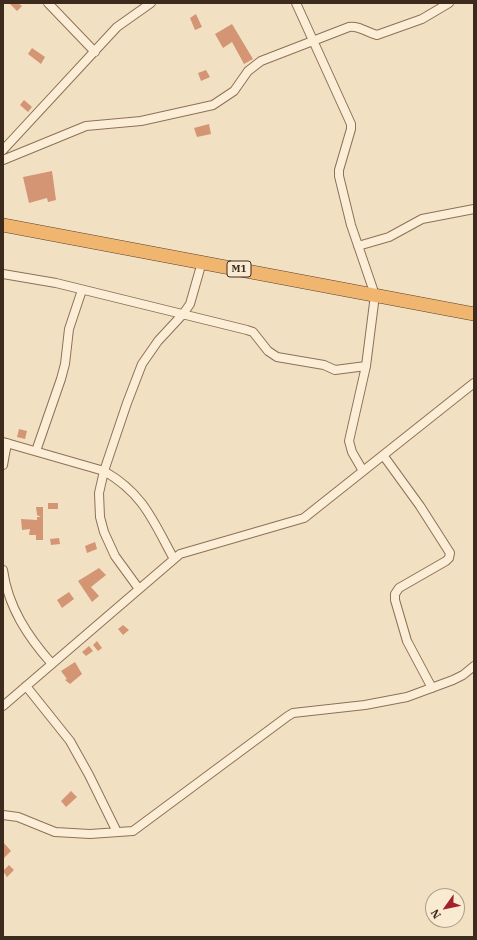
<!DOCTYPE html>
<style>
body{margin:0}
#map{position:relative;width:477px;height:940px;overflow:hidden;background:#f2e0c2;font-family:"IBM Plex Serif",serif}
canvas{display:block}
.frame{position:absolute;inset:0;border:4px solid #3c2a1d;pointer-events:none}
.north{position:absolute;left:425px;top:888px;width:40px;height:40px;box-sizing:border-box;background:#f9ebd2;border:1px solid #ad9e8a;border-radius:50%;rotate:237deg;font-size:11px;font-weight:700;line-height:16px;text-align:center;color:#3c2a1d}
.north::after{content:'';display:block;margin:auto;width:14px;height:18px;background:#a2212b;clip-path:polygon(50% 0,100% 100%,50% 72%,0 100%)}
</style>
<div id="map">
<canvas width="477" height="940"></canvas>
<div class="frame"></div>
<div class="north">N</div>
</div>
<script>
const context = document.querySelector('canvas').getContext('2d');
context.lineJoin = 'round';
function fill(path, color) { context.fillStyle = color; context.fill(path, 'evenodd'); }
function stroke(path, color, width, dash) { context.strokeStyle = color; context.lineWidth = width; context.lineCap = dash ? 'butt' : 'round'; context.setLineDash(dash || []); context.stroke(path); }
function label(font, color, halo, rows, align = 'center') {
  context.font = font + ' "IBM Plex Serif",serif'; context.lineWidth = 3.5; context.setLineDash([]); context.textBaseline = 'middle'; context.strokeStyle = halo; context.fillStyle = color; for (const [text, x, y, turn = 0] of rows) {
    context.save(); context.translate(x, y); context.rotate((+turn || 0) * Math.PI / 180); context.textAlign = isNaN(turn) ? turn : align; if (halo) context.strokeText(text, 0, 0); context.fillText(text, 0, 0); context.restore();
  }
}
fill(new Path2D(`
 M9 3H18L22 6 17 11Z
 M196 14 202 27 195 30 190 18Z
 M232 24 253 59 244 64 232 42 223 48 215 34Z
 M32 48 45 57 41 64 28 54Z
 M206 70 210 77 201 81 198 73Z
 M24 100 32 107 28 112 20 105Z
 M209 124 211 134 197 137 194 128Z
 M52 171 56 200 48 202 47 198 29 203 23 177Z
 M19 429 27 431 25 439 17 437Z
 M48 503H58V509H48Z
 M36 507H43V540H36V535H29L30 529 22 530 21 519 37 520V517H41L37 515Z
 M59 538 60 544 51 545 50 539Z
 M95 542 97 549 87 553 85 546Z
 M99 568 106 575 91 587 99 596 92 602 78 581Z
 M69 592 74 599 62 608 57 600Z
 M123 625 129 630 123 635 118 629Z
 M97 641 102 648 98 651 93 645Z
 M89 646 93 651 86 656 82 652Z
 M75 662 82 674 70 684 65 680 67 679 61 671Z
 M71 791 77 797 66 807 61 801Z
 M3 842 11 851 3 859Z
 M9 865 14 870 7 877 3 871Z`), '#d39574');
const minor = new Path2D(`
 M48 3 95 52
 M296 3 351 124V129L339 170V176L351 225 375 295 366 366 349 441 352 452 363 471
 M3 150 117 27 151 3
 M3 160 86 126 141 121 213 105 234 91 248 71 261 61 349 27C358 25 368 33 377 35L422 19 449 3
 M358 246 389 237 422 219 474 209
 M3 274 56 283 247 330 253 332 268 351 277 357 324 365 335 370 366 366
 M3 442 104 471C144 494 153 521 174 559
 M36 451 61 379 65 364 69 329 82 290
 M383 455 420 506 450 553 449 558 446 561 399 588 395 594V600L407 641 432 688
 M3 465 7 443
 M3 570C8 607 28 637 52 664
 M139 589 115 556 104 532 100 517 99 493 104 471 127 403 142 364 158 341 183 314 190 304 202 262
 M26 686 70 741 89 775 117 832
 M3 706 180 554 304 518 474 383
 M3 815 18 817 55 832 90 834 133 831 288 716 293 713 365 705 407 697 453 680 463 675 474 666`);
const trunk = new Path2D(`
 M3 225 474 314`);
stroke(minor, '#8e7057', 10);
stroke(trunk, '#5b3f2c', 14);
stroke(minor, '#fceed6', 8);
stroke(trunk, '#f0b670', 13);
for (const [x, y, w] of [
 [239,269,24]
]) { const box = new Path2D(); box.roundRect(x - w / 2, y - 8, w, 16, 3); context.fillStyle = '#f9ebd2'; context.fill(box); stroke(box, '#3c2a1d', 1); }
label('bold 10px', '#3c2a1d', null, [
 ["M1",239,269]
]);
</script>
